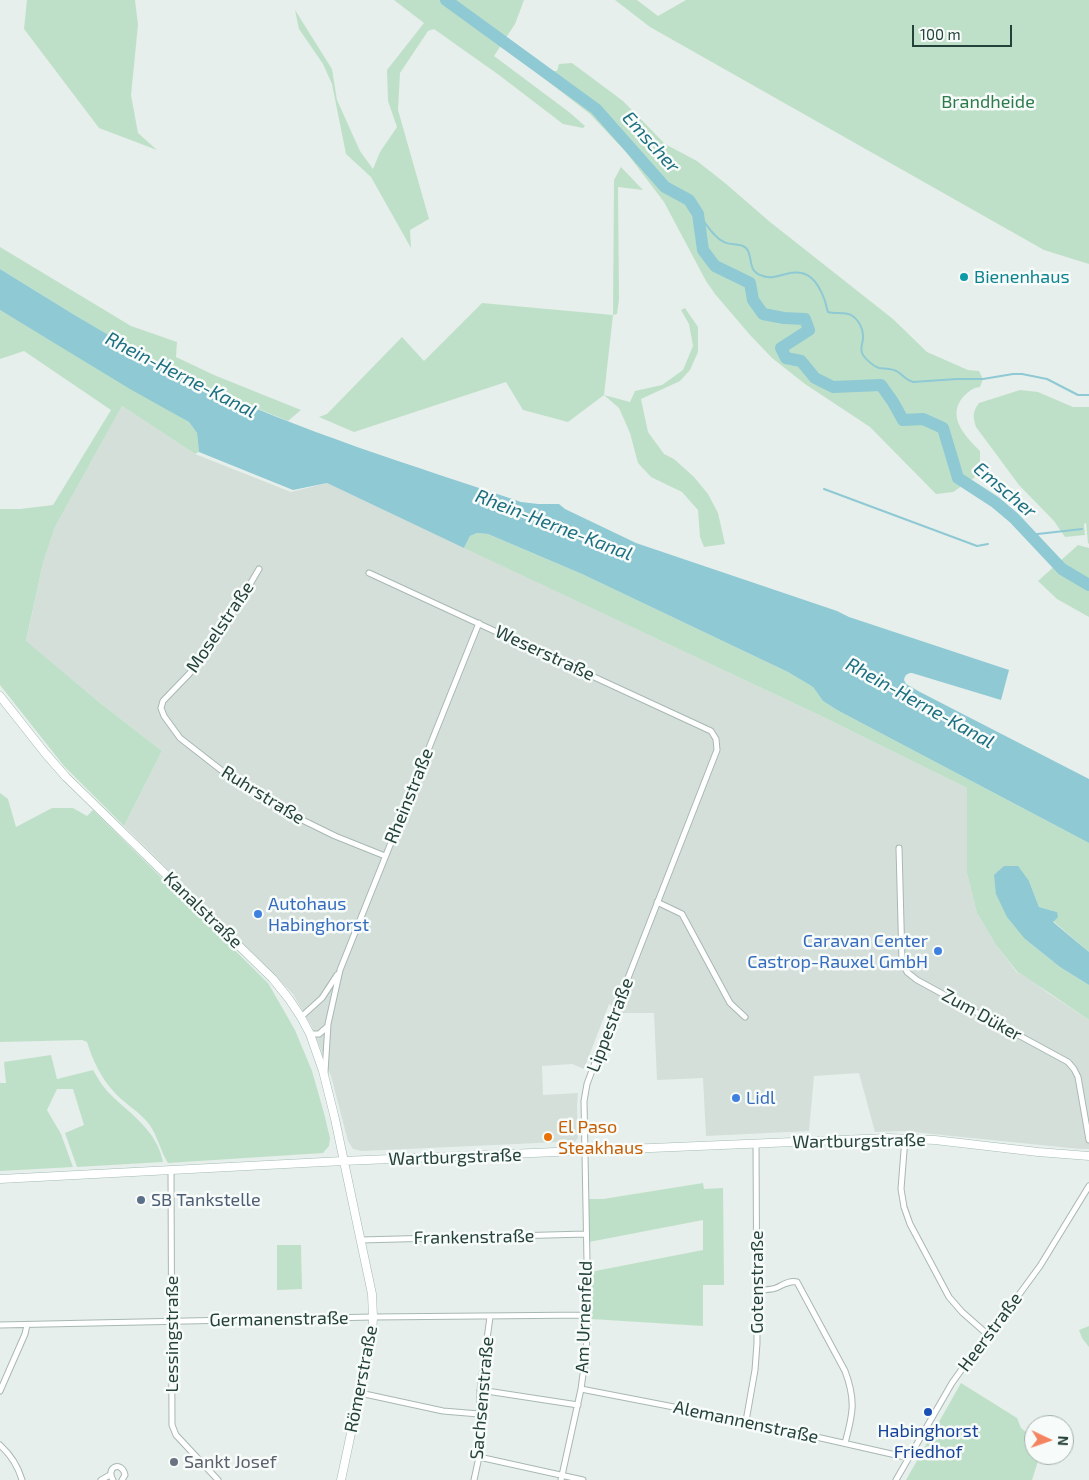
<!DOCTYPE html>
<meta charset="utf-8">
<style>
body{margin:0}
#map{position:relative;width:1089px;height:1480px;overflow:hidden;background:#e6efeb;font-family:"Exo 2",sans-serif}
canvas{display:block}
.north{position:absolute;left:1024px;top:1415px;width:50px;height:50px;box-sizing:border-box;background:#f7fbf9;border:1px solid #a3b1ad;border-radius:50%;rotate:93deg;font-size:14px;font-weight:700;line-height:20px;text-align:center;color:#24423a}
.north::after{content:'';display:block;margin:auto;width:18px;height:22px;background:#f4845f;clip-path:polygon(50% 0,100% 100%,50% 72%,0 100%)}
.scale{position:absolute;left:912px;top:25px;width:100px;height:22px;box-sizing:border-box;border:2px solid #24423a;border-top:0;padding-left:6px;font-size:15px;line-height:18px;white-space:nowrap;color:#24423a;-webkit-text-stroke:4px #f7fbf9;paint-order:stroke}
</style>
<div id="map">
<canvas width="1089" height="1480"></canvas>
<div class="north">N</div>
<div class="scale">100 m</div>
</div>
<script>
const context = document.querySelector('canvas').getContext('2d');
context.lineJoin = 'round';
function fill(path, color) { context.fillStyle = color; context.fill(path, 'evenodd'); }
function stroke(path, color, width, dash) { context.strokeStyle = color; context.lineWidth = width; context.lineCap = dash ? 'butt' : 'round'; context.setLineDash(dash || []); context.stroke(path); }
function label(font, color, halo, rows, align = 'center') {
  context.font = font + ' "Exo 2",sans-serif'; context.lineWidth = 5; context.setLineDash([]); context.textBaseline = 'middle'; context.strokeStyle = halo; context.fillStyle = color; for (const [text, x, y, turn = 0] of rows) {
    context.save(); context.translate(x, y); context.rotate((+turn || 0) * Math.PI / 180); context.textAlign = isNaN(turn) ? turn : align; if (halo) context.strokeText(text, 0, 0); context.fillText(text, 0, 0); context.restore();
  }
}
fill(new Path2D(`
 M122 406 195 454 291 492 327 483 819 715 967 788V873L977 913 996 945 1018 974 1020 973 1027 977 1048 993 1089 1020V1149H1080L903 1131 875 1132 859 1073 814 1076 809 1131 706 1136 703 1078 657 1080 654 1013H622L609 1004 584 1069 572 1064 542 1066 543 1095 578 1093 577 1106 578 1138 574 1143 561 1144 560 1142 362 1151 353 1149 348 1141 331 1076 312 1027 293 994 124 826 162 751 99 702 26 642 43 563 55 527Z`), '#d4dfda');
fill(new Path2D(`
 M27 0H135L138 25 131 95 138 133 157 150 99 128 24 29Z
 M394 0H524L515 24 494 56 569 112 585 126 583 128 563 124 499 75 434 29 428 31 400 73 398 110 429 219 410 230 411 248 371 177 346 154 332 84 323 64 299 29 295 10 332 69 337 100 360 151 373 169 380 152 397 127 388 101 387 70 424 23Z
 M615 0H637L658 16 686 0H1089V264L1044 250 650 27Z
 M572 63 623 101 665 144 697 161 725 183 770 222 893 319 927 352 968 370 979 371 983 379 980 387C972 388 968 392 963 397 946 417 966 437 980 451V467L974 478 953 492 936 494 870 427 805 384 772 358 750 335 715 294 706 281 664 202 626 152 590 114 541 76 549 71H557L559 64Z
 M621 167 643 190 618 187 619 299 617 314 613 315 604 395 630 402 635 391 662 385 683 370 693 346 689 324 681 310 685 308 698 327V352L690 370 680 381 641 399 648 432 664 454 674 459 694 477 708 494 718 513 725 544 704 547 700 537 698 510 682 492 651 477 638 463 630 433 619 408 604 395 568 422 523 410 506 382 354 432 319 417 327 414 402 337 424 361 482 303 613 315 614 180Z
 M0 247 131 326 177 342 176 357 214 375 301 410 288 421C239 401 191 381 145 356 95 329 48 298 0 269Z
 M0 310 189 422 197 433 199 452 195 454 122 406 55 527 43 563 26 641 99 702 162 751 124 826 64 766 0 685V509H20L53 505 111 410 24 351 0 359Z
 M1020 390 1038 392 1073 407H1089V544L1088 543 1086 523 1084 524 1085 535 1065 537 1054 521 1019 485 976 427C973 417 972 412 979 403Z
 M477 533 488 534 582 574 788 672 813 687 823 701 837 710 1089 843V952L1053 921 1057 912 1039 907 1029 881 1025 939 1060 967 1089 985V1020L1020 973 1019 974 996 945 977 913 967 873V788L819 715 464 548 470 536Z
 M1078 545 1089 548V617L1057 599 1038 581Z
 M0 793 8 799 16 827 52 808H73L87 816 93 810 268 983 295 1030 312 1071 324 1113 330 1138 329 1146 323 1153 168 1163C160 1151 158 1136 149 1124 140 1112 125 1104 115 1093 101 1078 93 1061 87 1042L82 1040 0 1042Z
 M51 1055 57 1079 93 1070C98 1078 102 1086 109 1093 130 1114 157 1130 163 1162L77 1167 65 1133 84 1125 73 1089H57L47 1110 61 1134 73 1167 0 1171V1083H6L4 1062Z
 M703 1183 704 1189 723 1188 724 1285H703V1326L591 1319 590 1272 703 1250V1220L589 1242 588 1199H603Z
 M277 1245H301L302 1289 277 1290Z
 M1089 1326V1347L1082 1338 1079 1330Z
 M961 1383 1017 1418 1021 1428 1034 1439V1455H1040L1032 1480H906Z`), '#bfe0c8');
fill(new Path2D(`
 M0 269C65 309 129 350 197 382 301 432 412 465 521 502L538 504H559L565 509 636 543 837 611 849 617 1009 670 1001 700 912 673C907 673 905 675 904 680L906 684 920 692 1089 779V843L837 710 823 701 813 687 788 672 582 574 488 534 477 533 470 536 464 548 327 483 293 490 199 452 197 433 189 422 130 389 0 310Z
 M1004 866H1018L1029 881 1039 907 1057 912 1058 917 1053 922 1089 952V985L1060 967 1025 939 1007 917 996 894 994 875Z`), '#8ec9d4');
stroke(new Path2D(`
 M698 214C706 223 713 237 724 242 731 246 740 242 746 248 754 256 746 272 763 276 771 279 778 276 786 274 808 268 818 281 825 301 826 305 827 309 828 312 836 314 844 312 851 315 858 319 864 329 863 338 863 343 860 347 862 353 864 358 873 366 879 368 886 369 892 368 898 372 904 376 906 380 913 382L957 379H983L1013 374H1022L1047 379 1078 395H1089
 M824 489 977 546 988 544
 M1029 535 1082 529`), '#8ec9d4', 2);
stroke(new Path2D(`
 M446 0 596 109 665 187 689 200 698 214 703 250 715 266 750 283 753 300 763 314 784 318 805 319 809 330 781 348 786 358 801 361 815 378 833 387 881 385 893 402 903 420 923 419 943 428 958 478 995 502 1014 518 1062 569 1089 585`), '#8ec9d4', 12);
const minor = new Path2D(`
 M259 569 236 608 207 651 189 674 163 701 161 708 164 716 180 738 221 770 282 810 335 836 385 856
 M369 573 711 731 716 739 717 750 596 1060 587 1084 584 1101 588 1315 586 1352 581 1389 561 1480
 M899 848 902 961 907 972 917 980 1068 1062 1074 1069 1078 1077 1089 1140
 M657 902 682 914 730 1003 745 1017
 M301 1017 322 998 337 975
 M310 1034H319L327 1027
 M325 1072 328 1024 340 970 479 623
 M905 1138 901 1189 904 1207 910 1224 949 1297 962 1312 987 1334
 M171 1171 172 1425 176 1435 218 1480
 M361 1240 586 1234
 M758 1290C764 1290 770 1290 776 1288 783 1285 789 1280 797 1282L845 1371C856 1400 853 1414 845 1443
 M0 1325 373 1317 588 1315
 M581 1389 746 1421 909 1458
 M480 1390 578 1405
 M0 1391 25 1334 27 1325
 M360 1393 443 1411 479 1414
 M746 1421 755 1370 757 1343 756 1143
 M0 1445C11 1455 18 1466 22 1480
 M479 1457 583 1480
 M101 1480 110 1475
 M113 1480C105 1467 122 1460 125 1475L122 1480
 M474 1480 479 1457 480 1390 490 1317
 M896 1480 952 1383 987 1334 1018 1296 1040 1266 1089 1186`);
const secondary = new Path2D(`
 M0 696 45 753 66 777 273 979 289 999 301 1017 310 1034 323 1071 335 1119 372 1294 373 1317 372 1335 341 1480
 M0 1179 343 1161 888 1138 935 1140 1038 1152 1089 1156`);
stroke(minor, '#a8b8b2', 7);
stroke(secondary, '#a4bbb3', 9);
stroke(minor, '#fff', 5);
stroke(secondary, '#fff', 8);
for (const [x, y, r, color] of [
 [964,277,5,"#0f9aa8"],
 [258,914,5,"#3f7fe0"],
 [938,951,5,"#3f7fe0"],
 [736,1098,5,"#3f7fe0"],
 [548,1137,5,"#e8710a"],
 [141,1200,5,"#5c6f8a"],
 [928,1412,5,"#1a4fb4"],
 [174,1462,5,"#6b7280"]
]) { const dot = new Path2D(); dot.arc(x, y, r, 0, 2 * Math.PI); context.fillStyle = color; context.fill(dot); stroke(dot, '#f7fbf9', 2); }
label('18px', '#2d7a4b', '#f7fbf9', [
 ["Brandheide",988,102]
]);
label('18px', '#0d838f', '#f7fbf9', [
 ["Bienenhaus",974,277]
], 'left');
label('18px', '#24423a', '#f7fbf9', [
 ["Moselstraße",220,627,-56],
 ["Weserstraße",545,653,25],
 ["Ruhrstraße",263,795,32],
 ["Rheinstraße",409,796,-68],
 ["Kanalstraße",203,910,44],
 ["Zum Düker",982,1015,29],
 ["Lippestraße",610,1025,-69],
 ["Wartburgstraße",859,1141,-1],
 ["Wartburgstraße",455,1157,-2],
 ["Frankenstraße",474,1237,-1],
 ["Gotenstraße",757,1282,-90],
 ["Am Urnenfeld",584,1317,-88],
 ["Germanenstraße",279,1319,-1],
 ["Heerstraße",990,1332,-53],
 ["Lessingstraße",172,1334,-90],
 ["Römerstraße",361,1379,-79],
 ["Sachsenstraße",482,1398,-85],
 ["Alemannenstraße",746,1422,12]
]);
label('18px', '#366cbe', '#f7fbf9', [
 ["Autohaus",268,904],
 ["Habinghorst",268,925],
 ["Caravan Center",928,941,"right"],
 ["Castrop-Rauxel GmbH",928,962,"right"],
 ["Lidl",746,1098]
], 'left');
label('18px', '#c56008', '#f7fbf9', [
 ["El Paso",558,1127],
 ["Steakhaus",558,1148]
], 'left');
label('18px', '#4e5e75', '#f7fbf9', [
 ["SB Tankstelle",151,1200]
], 'left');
label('18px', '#164399', '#f7fbf9', [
 ["Habinghorst",928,1431],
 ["Friedhof",928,1452]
]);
label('18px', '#5b616d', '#f7fbf9', [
 ["Sankt Josef",184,1462]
], 'left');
label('italic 19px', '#1c6f80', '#f7fbf9', [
 ["Emscher",651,142,48],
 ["Rhein-Herne-Kanal",181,375,27],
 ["Emscher",1005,490,40],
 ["Rhein-Herne-Kanal",554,525,21],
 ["Rhein-Herne-Kanal",920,703,29]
]);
</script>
